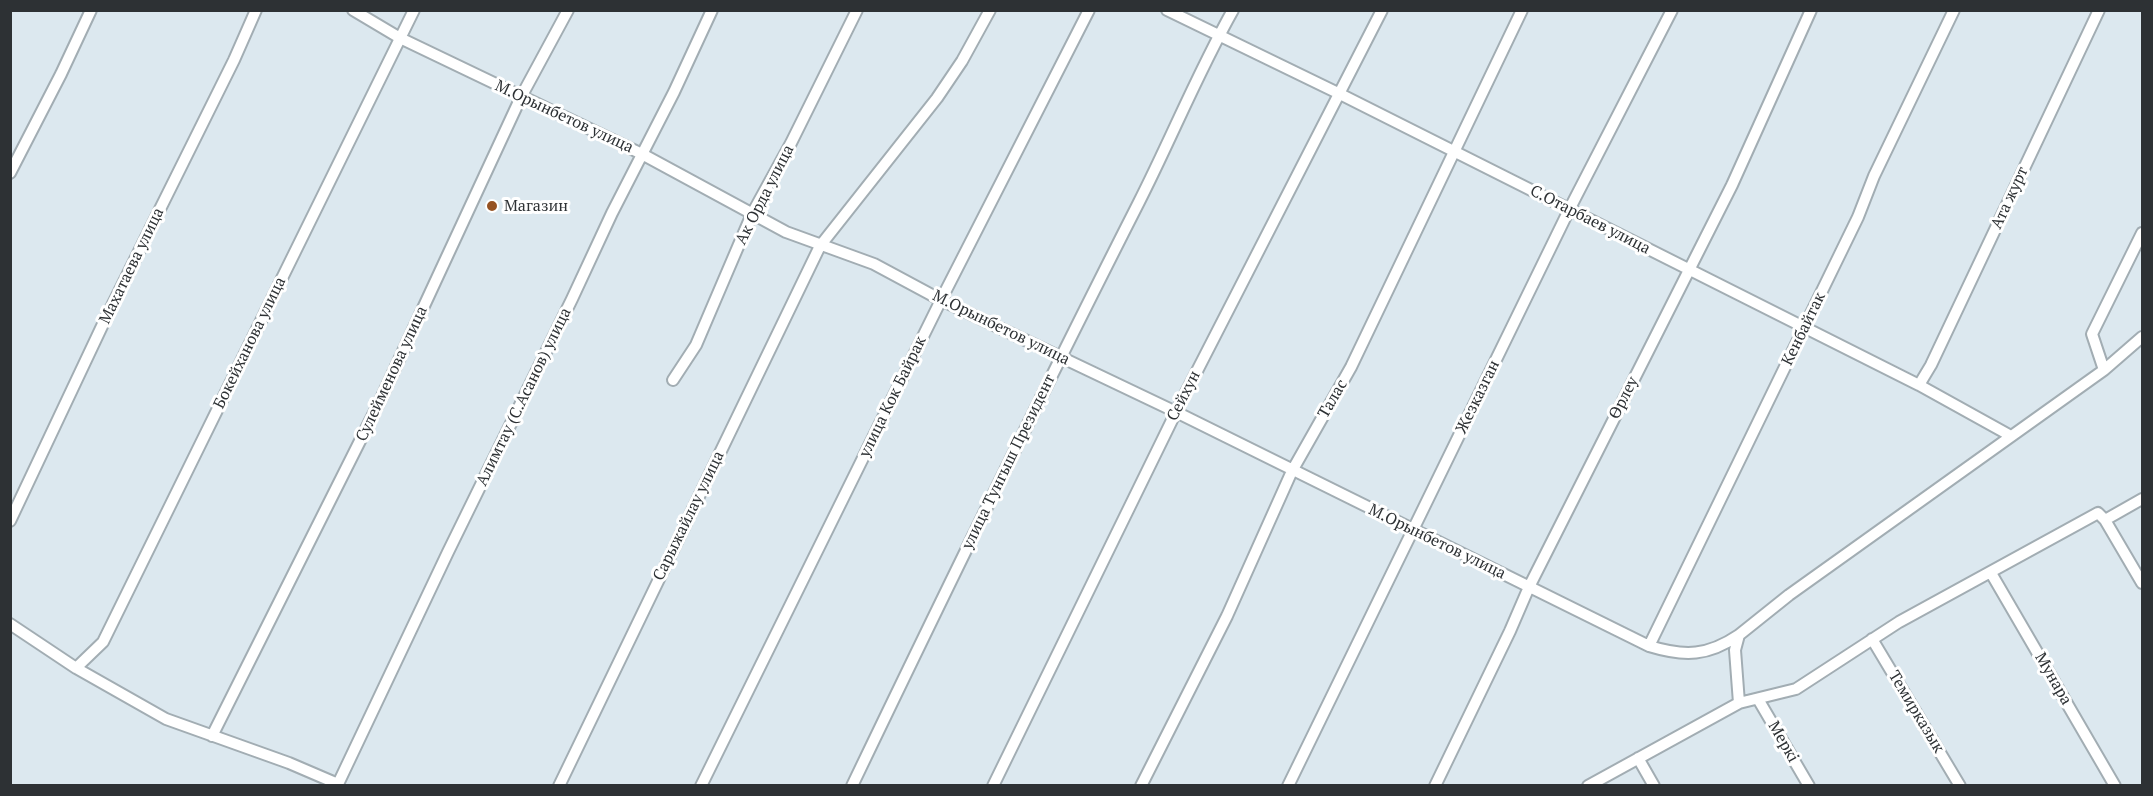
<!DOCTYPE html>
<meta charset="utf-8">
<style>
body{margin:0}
#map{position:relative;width:2153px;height:796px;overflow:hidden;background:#dce8ef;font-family:"PT Serif",serif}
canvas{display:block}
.frame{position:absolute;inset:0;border:12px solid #2d3134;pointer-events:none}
</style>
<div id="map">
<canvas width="2153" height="796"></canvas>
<div class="frame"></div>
</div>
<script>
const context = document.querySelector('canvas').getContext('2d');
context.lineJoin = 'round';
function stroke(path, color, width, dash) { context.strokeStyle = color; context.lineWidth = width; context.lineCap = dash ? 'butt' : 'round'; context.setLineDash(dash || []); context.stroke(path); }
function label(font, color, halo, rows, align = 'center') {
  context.font = font + ' "PT Serif",serif'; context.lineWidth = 6; context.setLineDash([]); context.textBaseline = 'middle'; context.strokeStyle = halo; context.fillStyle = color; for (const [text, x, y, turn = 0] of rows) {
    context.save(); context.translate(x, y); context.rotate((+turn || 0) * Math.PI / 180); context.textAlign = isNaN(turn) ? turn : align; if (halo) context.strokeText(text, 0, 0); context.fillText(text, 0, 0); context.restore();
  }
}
const minor = new Path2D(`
 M353 10 400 38 642 154 786 232 874 264 941 300 1176 412 1649 646C1685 657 1708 656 1739 635
 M1167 10 1340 94 1919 385 2011 436
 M10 173 61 74 91 10
 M2104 370 2092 334 2142 233
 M673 380 696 345 752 214 791 143 857 10
 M1919 385 1931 365 2099 10
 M2105 520 2142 583
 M10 521 103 324 234 60 256 10
 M1991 573 2115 786
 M10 624 76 668 166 719 289 763 338 784 448 552 572 299 612 213 674 92 712 10
 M1872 639 1960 786
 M1649 646 1858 217 1874 176 1954 10
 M76 668 103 642 414 10
 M1758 699 1809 786
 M1739 703 1735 650 1739 635 1789 595 2104 370 2142 337
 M212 736 379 403 521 97 568 10
 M1638 758 1654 786
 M559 786 820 246 937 98 962 61 990 10
 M701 786 941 300 1089 10
 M852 786C946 590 1041 395 1139 202 1171 139 1198 72 1233 10
 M993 786 1176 412 1382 10
 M1141 786 1227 616 1292 471 1351 367 1522 10
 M1288 786 1569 210 1672 10
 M1435 786 1510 631 1529 587 1732 185 1811 10
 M1588 786 1739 703 1796 689 1899 622 2098 513 2105 520 2142 499`);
stroke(minor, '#a2adb3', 14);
stroke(minor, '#fff', 10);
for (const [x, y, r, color] of [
 [492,206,6,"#955222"]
]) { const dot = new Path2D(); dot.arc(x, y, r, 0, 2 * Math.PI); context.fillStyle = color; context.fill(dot); stroke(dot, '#fff', 2); }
label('16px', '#2d3134', '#fff', [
 ["М.Орынбетов улица",564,117,25],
 ["Ак Орда улица",765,195,-63],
 ["Ата журт",2010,198,-65],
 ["С.Отарбаев улица",1590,220,27],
 ["Махатаева улица",132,266,-64],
 ["М.Орынбетов улица",1001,328,26],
 ["Кенбайтак",1804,329,-64],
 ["Бокейханова улица",250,343,-64],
 ["Сулейменова улица",392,374,-65],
 ["Сейхун",1184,396,-63],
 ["Алимтау (С.Асанов) улица",524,397,-64],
 ["улица Кок Байрак",893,397,-64],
 ["Жезказган",1478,397,-64],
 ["Өрлеу",1624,398,-63],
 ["Талас",1333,399,-60],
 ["улица Тунгыш Президент",1009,462,-64],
 ["Сарыжайлау улица",689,516,-64],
 ["М.Орынбетов улица",1437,542,26],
 ["Мунара",2053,679,60],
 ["Темирказык",1916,712,59],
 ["Меркі",1783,742,60]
]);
label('16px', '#2d3134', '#fff', [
 ["Магазин",504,206]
], 'left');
</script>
